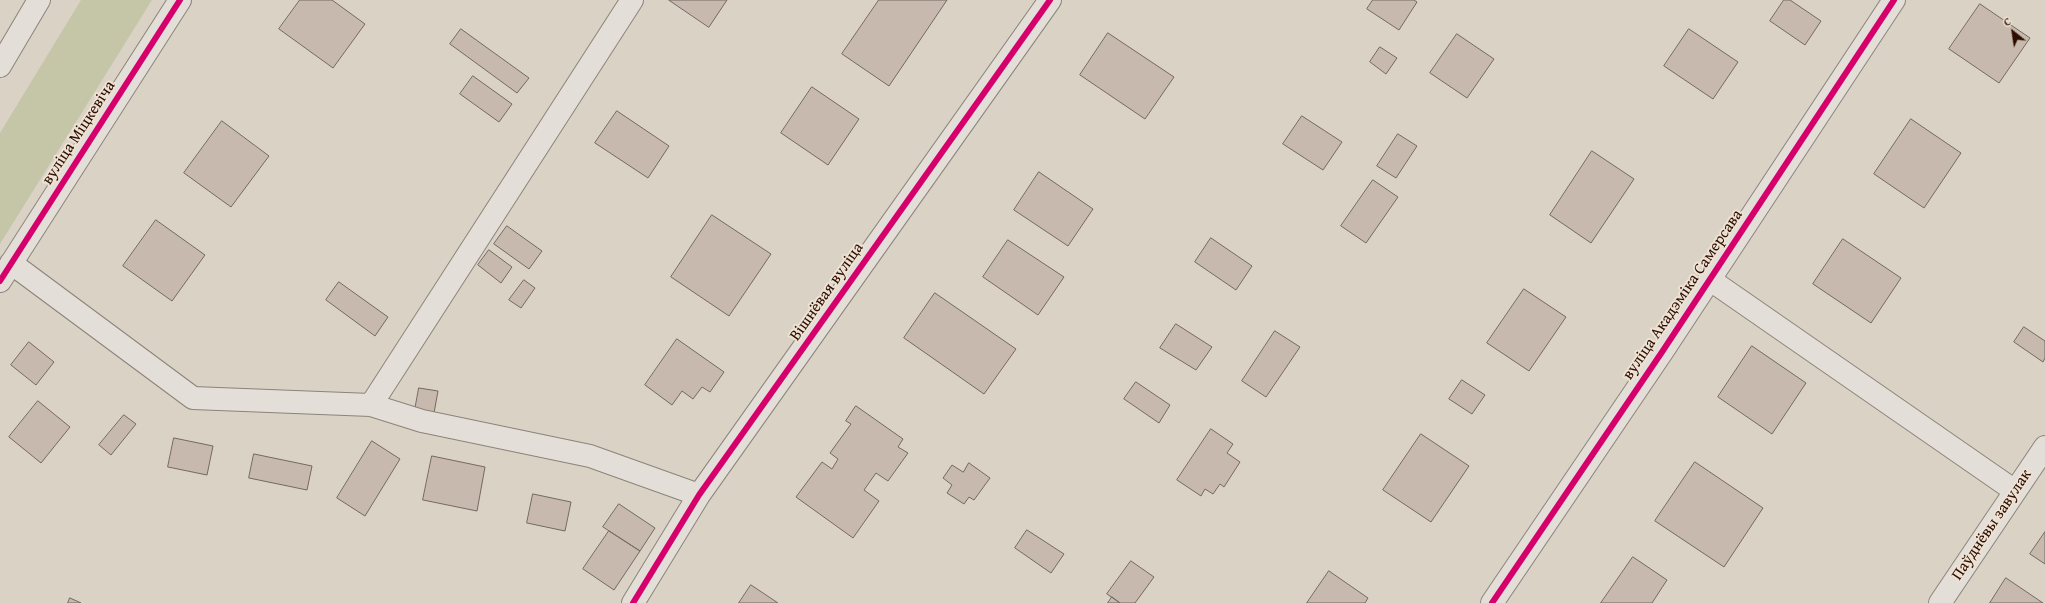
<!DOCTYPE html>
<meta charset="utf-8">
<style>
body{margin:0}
#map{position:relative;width:2045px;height:603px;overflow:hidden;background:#dad2c5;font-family:"Gentium Book Plus",serif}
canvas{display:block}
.north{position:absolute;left:1993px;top:12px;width:40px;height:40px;-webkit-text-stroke:3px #ede2d3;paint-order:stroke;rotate:330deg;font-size:11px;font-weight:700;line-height:16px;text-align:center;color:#2c0d00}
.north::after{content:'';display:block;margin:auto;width:14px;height:18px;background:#2c0d00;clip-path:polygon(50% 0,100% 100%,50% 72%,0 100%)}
</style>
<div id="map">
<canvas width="2045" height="603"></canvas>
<div class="north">С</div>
</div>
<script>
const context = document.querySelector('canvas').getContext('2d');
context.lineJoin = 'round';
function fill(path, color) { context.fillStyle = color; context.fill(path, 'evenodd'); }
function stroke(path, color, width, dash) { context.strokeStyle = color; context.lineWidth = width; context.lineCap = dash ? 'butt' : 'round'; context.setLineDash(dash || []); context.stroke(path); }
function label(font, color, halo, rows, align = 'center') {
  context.font = font + ' "Gentium Book Plus",serif'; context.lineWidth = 4; context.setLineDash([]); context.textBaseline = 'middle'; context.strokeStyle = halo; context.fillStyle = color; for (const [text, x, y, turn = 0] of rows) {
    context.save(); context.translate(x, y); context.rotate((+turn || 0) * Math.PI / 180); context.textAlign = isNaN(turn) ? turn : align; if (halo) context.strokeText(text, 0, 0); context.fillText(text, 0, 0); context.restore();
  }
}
fill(new Path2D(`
 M81 0H152L0 244V133Z`), '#c5c6a8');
const building = new Path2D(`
 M300 0H332L365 24 333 68 279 29Z
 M669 0H727L709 27Z
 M879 0H947L889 86 842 54Z
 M1373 0H1414L1417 2 1399 30 1367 9Z
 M1784 0H1790L1821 21 1805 45 1770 21Z
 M1980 4 2030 38 1999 83 1949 49Z
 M461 29 529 78 517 93 450 44Z
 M1689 29 1738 62 1713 99 1664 66Z
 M1108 33 1174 77 1145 119 1080 75Z
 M1457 34 1494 59 1467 98 1430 73Z
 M1380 47 1397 58 1386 74 1370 62Z
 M473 76 512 104 499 122 460 94Z
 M812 87 859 119 828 165 781 133Z
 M617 111 669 146 648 178 595 143Z
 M1302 116 1342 142 1323 170 1283 144Z
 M1911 119 1961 153 1924 208 1874 174Z
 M222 121 269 156 231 207 184 173Z
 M1398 134 1417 146 1396 178 1377 166Z
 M1592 151 1634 179 1591 243 1550 215Z
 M1039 172 1093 209 1068 246 1014 210Z
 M1373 180 1398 197 1366 243 1341 226Z
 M712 215 771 254 729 316 671 277Z
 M156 220 205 255 172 301 123 266Z
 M507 226 542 251 529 269 494 244Z
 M1211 238 1252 266 1236 290 1195 262Z
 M1843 239 1901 278 1871 323 1813 284Z
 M1008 240 1064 277 1038 315 983 277Z
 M489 250 512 267 501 283 478 265Z
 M524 280 535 288 521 308 509 300Z
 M339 282 388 317 375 336 326 300Z
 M1524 289 1566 317 1529 371 1487 343Z
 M935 293 1016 349 984 394 904 338Z
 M1176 324 1212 347 1196 370 1160 348Z
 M2024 327 2045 341V358L2043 362 2014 342Z
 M1275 331 1300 347 1266 397 1242 381Z
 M677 339 724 372 710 392 702 387 693 399 682 391 672 405 645 385Z
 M29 342 54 362 36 385 11 365Z
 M1752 346 1806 383 1772 434 1718 397Z
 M1462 380 1485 395 1472 414 1449 399Z
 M1136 382 1170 405 1159 423 1124 399Z
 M419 388 438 391 434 413 415 410Z
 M38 401 70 427 41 463 9 437Z
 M856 406 903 439 898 447 908 453 888 481 876 473 864 490 879 501 853 538 796 497 822 462 832 469 838 459 830 453 851 424 846 421Z
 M124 415 136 424 111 455 99 445Z
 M1211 429 1233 444 1227 453 1240 462 1224 487 1220 484 1213 494 1205 489 1201 496 1177 480Z
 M1421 434 1469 466 1431 522 1383 490Z
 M174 438 213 446 207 475 168 467Z
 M372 441 400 459 365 516 337 498Z
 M254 454 312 466 307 490 249 478Z
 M432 456 485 467 477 511 423 500Z
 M1695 462 1763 508 1724 567 1655 521Z
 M969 463 990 478 974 500 969 497 964 504 947 493 952 485 943 478 952 465 963 472Z
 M533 494 571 502 565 531 527 523Z
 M619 504 655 528 640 551 603 527Z
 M1027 530 1064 554 1051 573 1015 548Z
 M609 531 640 551 614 590 583 569Z
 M2045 532V564L2030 554Z
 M1633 557 1667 580 1652 603H1601Z
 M1131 561 1154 577 1135 603H1120L1107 594Z
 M1329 571 1368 598 1365 603H1307Z
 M2006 578 2043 603H1990Z
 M751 585 778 603H739Z
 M1112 597 1120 603H1108Z
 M70 598 81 603H68Z`);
fill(building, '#c8b9ae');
stroke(building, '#736960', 1);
const minor = new Path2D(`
 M0 66 39 0
 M11 263 193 398 371 405 422 421 590 456 699 495
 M1709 279 2015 491
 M0 281 180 0
 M371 405 632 0
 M633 603 699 495 1050 0
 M1492 603 1662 352 1894 0
 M1940 603 2045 447`);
stroke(minor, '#8c837a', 24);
stroke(minor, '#e3dfd8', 22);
stroke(new Path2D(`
 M0 281 180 0
 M633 603 699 495 1050 0
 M1492 603 1662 352 1894 0`), '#d6006c', 6);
label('16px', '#2c0d00', '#ede2d3', [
 ["вуліца Міцкевіча",79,133,-57],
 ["Вішнёвая вуліца",827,292,-55],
 ["вуліца Акадэміка Самерсава",1683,295,-56],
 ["Паўднёвы завулак",1992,525,-56]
]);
</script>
